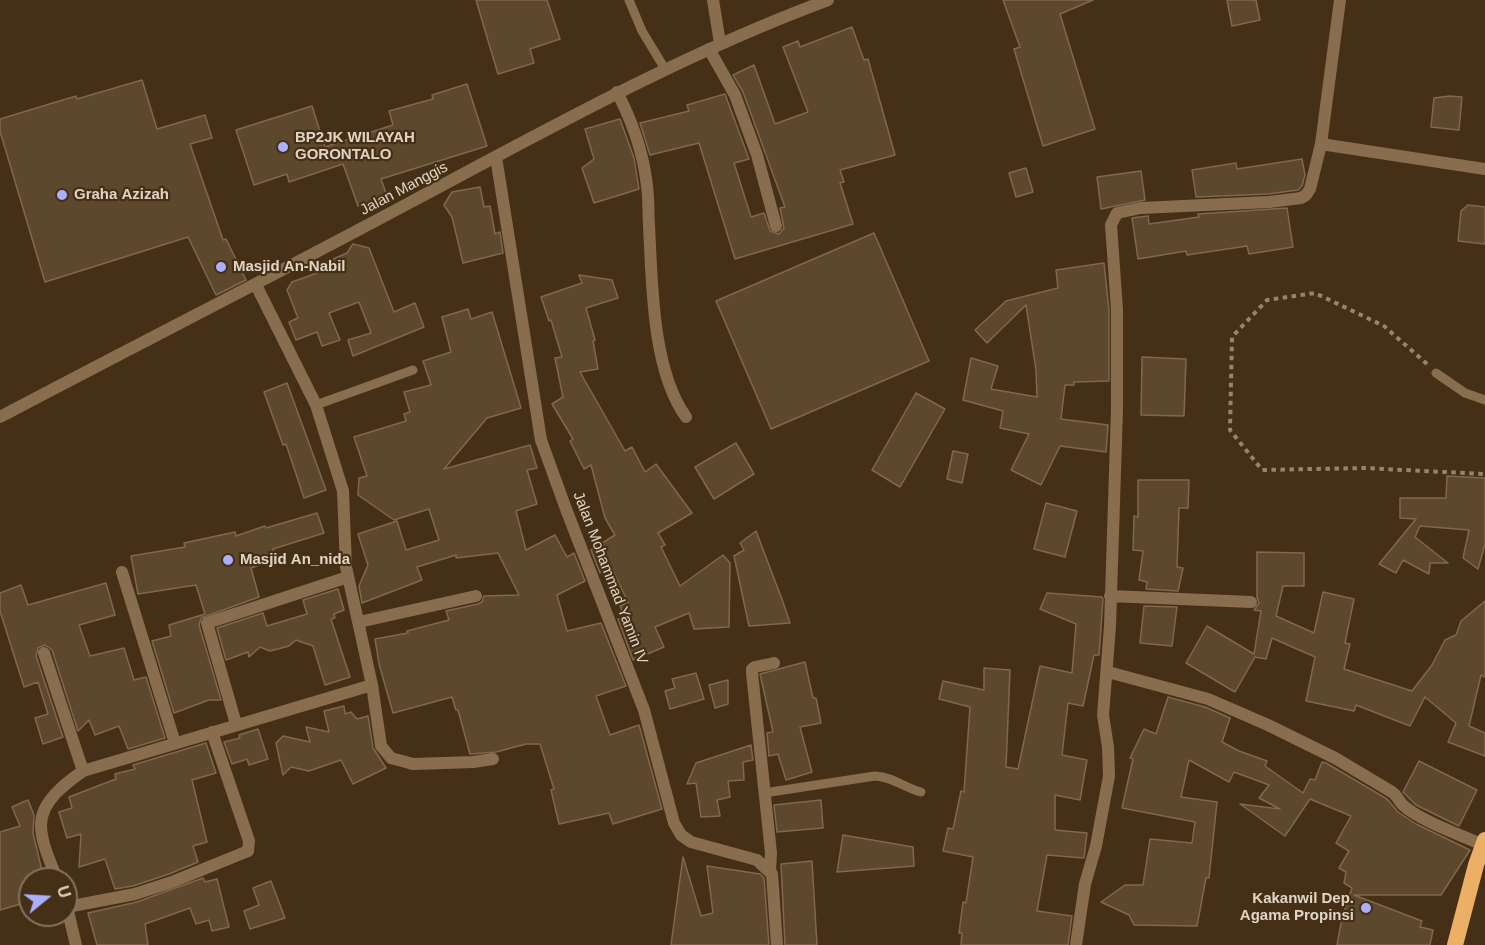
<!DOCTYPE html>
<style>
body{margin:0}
#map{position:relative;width:1485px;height:945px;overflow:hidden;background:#453017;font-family:Helvetica,sans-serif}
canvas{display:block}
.north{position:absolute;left:18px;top:867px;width:60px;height:60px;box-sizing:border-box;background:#453017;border:2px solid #83725d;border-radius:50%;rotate:72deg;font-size:16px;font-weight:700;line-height:24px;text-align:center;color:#e1d4c5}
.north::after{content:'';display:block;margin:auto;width:21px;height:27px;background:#aab0fb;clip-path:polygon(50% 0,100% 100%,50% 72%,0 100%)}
</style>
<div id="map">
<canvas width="1485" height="945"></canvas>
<div class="north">U</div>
</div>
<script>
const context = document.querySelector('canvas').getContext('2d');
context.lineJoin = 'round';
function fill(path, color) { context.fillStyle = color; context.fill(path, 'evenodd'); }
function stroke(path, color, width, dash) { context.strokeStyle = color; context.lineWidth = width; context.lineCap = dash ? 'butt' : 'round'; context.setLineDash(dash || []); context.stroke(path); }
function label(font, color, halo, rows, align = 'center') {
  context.font = font + ' Helvetica,sans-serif'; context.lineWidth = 4.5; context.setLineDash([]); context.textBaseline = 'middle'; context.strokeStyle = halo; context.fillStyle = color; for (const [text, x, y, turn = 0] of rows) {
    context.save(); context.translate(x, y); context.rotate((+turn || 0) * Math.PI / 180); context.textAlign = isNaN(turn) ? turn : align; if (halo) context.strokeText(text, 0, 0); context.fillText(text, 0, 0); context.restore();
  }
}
const building = new Path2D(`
 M476 0H547L560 39 530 49 534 63 498 74Z
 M1003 0H1093L1060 14 1095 129 1043 146 1014 49 1020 47Z
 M1227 0H1256L1260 20 1232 26Z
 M852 27 864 60 868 59 895 155 840 170 844 182 840 183 853 224 735 259 699 143 650 155 640 123 689 111 687 105 725 94 749 159 734 163 751 217 764 213 770 231 779 234 784 228 780 208 785 207 743 92 733 75 754 65 775 124 808 112 783 47 798 41 800 47Z
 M142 80 157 129 205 115 212 138 190 144 223 240 226 239 246 280 216 295 188 237 45 282 0 131V119L76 96 77 99Z
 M467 84 487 146 381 179 387 196 358 206 343 164 289 182 287 174 254 185 236 130 312 106 325 147 393 125 389 111 433 99 432 95Z
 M1450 96 1462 97 1459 130 1431 127 1434 98Z
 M620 119 634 158 639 189 594 203 582 168 594 159 585 129Z
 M1302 159 1305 175 1302 186 1298 190 1268 194 1196 197 1192 170 1236 163 1237 169Z
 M1026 168 1033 192 1016 197 1009 173Z
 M1141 171 1145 200 1101 209 1097 177Z
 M480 187 484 207 490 206 495 234 500 232 503 253 463 263 452 217 444 205 452 192Z
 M1468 205 1485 207V244L1458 241 1461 211Z
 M1287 208 1293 247 1249 254 1247 246 1187 255 1186 251 1138 259 1132 218 1148 216 1149 224 1199 217 1198 214Z
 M874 233 929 361 771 429 716 301Z
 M353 244 369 248 394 312 415 303 424 327 353 356 348 340 371 333 359 302 329 313 340 340 322 346 317 332 296 340 289 322 298 318 287 290 292 282 320 272 317 266 347 253Z
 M1104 263 1109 310V381L1074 382V385H1065L1061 419 1108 425 1106 452 1060 446 1041 485 1011 470 1029 434 1000 428 1003 411 963 400 971 358 998 366 991 389 1037 397 1036 370 1026 305 987 343 975 330 1006 301 1058 288 1056 270Z
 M579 275 612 280 618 298 586 308 595 340 593 341 598 369 580 372 625 451 632 447 645 472 656 464 692 513 658 533 665 545 661 547 680 586 723 555 730 563 729 627 694 629 689 613 655 627 664 647 633 660 618 619 625 618 620 606 628 602 611 567 600 573 591 550 615 535 605 518 591 465 584 469 570 441 573 439 552 404 563 397 555 358 562 357 551 320 549 321 541 297 582 283Z
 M468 309 471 319 492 312 521 408 487 418 444 469 530 445 537 468 527 470 537 504 516 511 526 550 555 535 567 557 574 553 585 581 557 595 567 631 601 623 626 686 596 696 610 735 639 725 662 809 613 824 609 813 559 824 551 790 554 789 540 744H526L496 752 470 754 458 710H456L452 697 393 713 379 664 375 639 408 633 407 631 449 620 446 611 478 604 482 602 484 596 519 595 498 553 456 558V555L417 567 422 580 362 603 359 586 368 565 358 534 397 521 406 550 439 540 429 509 394 520 358 495 359 478 367 476 354 437 406 421 404 414 410 412 404 392 431 385 423 361 451 352 442 317Z
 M1142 357 1186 359 1184 416 1141 415Z
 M287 383 326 490 304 498 286 444 283 445 264 392Z
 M916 393 945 409 900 487 872 470Z
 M736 443 754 474 714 499 695 467Z
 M953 451 968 454 962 483 947 479Z
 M1447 476 1485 478V544L1478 569 1463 558 1469 530 1420 526 1415 537 1448 563H1430L1429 574 1403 560 1396 573 1379 564 1416 519 1400 518V498H1446Z
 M1138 480H1189L1188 508H1179L1177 567 1183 568 1178 591 1146 589 1147 582 1139 580 1143 551 1133 550 1134 516 1138 517Z
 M1046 503 1077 511 1065 557 1034 549Z
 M317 513 324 533 273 549 276 559 251 568 259 597 201 618 199 625 221 700H209L174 713 152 641 171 636 169 625 205 614 196 585 138 594 131 556 185 547 184 543 235 532 236 536 265 526 266 528Z
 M756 531 783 602 790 623 749 626 734 556 744 550 740 543Z
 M1257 552 1304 553V586H1283L1276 616 1314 633 1323 592 1354 599 1345 643 1350 644 1344 669 1412 691 1432 665 1445 640 1456 635 1461 621 1485 601V677L1481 675 1469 726 1485 733V756L1448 742 1456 723 1425 697 1410 726 1356 705 1354 711 1306 701 1315 657 1272 638 1266 659 1255 657 1235 692 1186 663 1207 626 1254 654 1261 611 1254 610 1259 603 1257 597Z
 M106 583 115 615 79 625 90 656 124 648 134 680 146 677 165 738 128 749 119 726 95 735 89 720 78 731 52 650 45 645 38 648 36 656 63 737 43 744 35 718 48 714 38 682 24 687 0 611V593L21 585 28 605Z
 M338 589 344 610 334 614 335 618 331 619 350 677 325 685 313 646 296 640 289 646 270 651 260 647 249 657 248 652 226 660 217 628 263 613 267 626 307 614 303 600Z
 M1047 593 1102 597 1103 599 1099 655H1094L1083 706 1068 703 1062 755 1087 760 1080 800 1055 795V830L1087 833 1084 858 1047 855 1037 911 1072 916 1068 945H961L962 933H959L963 902 966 903 973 857 943 851 948 828 953 829 961 791 964 792 970 707 939 699 943 681 984 690V668L1010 670 1006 767 1018 769 1040 666 1072 673 1076 624 1040 609Z
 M1144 606 1177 607 1172 646 1140 643Z
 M805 662 813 698H816L821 723 800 727 812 772 786 780 778 754 769 756 767 733 773 732 760 674Z
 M696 673 704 699 670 709 665 691 675 688 672 679Z
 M728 680V704L715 708 709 685Z
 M1168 697 1205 707 1230 718 1222 742 1239 751 1267 761 1265 766 1303 793 1310 779 1315 780 1322 762 1326 763 1387 799 1398 812 1416 824 1470 850 1441 895H1354L1422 921 1420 927 1433 930 1430 945H1337L1342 918 1352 888 1344 883 1346 872 1339 868 1349 851 1336 843 1351 816 1310 799 1285 836 1240 804 1280 809 1259 798 1269 785 1234 772 1229 782 1189 760 1181 797 1217 802 1209 878H1206L1197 926 1134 925 1129 915 1101 902 1125 885H1143L1150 839 1192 843 1195 822 1122 808 1133 759 1130 758 1144 729 1156 734Z
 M344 706 345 714 351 712 357 719 368 716 373 748 386 768 353 784 341 760 309 771 291 767 283 775 276 743 283 736 310 742 306 727 329 732 324 711Z
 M258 729 268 759 249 765 247 759 232 764 224 742 240 738 239 735Z
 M206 743 216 773 192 780 207 842 193 846 198 862 169 874 133 886 115 889 105 859 79 867 81 834 67 838 59 812 72 808 69 797 116 779 115 774 135 769 133 765Z
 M751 745 753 760 743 762 744 780 728 781 730 797 717 800 720 816 701 817 696 783 687 784 696 763Z
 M1419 761 1477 790 1459 826 1416 805 1403 792Z
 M28 800 34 815 33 833 44 879H30V897L22 898 24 903 0 910V832L20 826 12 807Z
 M821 800 823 828 777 832 774 805Z
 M843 835 913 847 914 866 837 872Z
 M683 857 701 916 713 913 707 866 760 874 764 878 769 945H671Z
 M812 861 817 945H785L781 864Z
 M203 878 205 882 217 879 229 927 212 931 209 920 196 924 190 908 145 924 148 945H97L88 913 137 902Z
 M271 881 285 918 250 929 244 911 259 905 253 888Z`);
fill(building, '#5d472d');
stroke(building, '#80684d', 1.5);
stroke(new Path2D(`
 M1427 364 1384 326 1315 293 1267 300 1232 337 1230 430 1262 470 1364 468 1485 474`), '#958470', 4, [4.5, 4.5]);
stroke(new Path2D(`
 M629 0 642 31 665 69
 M1436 373 1465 393 1485 400
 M316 405 413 370
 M764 793 875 776C893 777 905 788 921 792`), '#886e4f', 9);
stroke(new Path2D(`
 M713 0 720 43
 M709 49 735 95 757 155 776 226
 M617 92C631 119 642 149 646 179 649 194 648 210 649 225 652 283 652 370 686 417
 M1321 144 1485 169
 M496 157 541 440 566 509 644 710 674 823 681 835 691 842 757 860 772 874 777 945
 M256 285 316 405 343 491 346 567 372 685 381 746 391 758 413 764 473 762 493 759
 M122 572 175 743
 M1110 596 1251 602
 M359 622 476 596
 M44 653 83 771C66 783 41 801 41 825 41 843 51 863 57 879
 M1108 672 1208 699 1268 725 1335 758 1392 792C1398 796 1399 802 1404 806 1421 821 1461 835 1483 845
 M236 724 207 623 348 577
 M83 771 372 685
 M770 871 771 853 752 673V669L755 667 774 663
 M66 903 76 945
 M67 907 135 894 172 882 248 851 249 841 212 732
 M1076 945 1085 884 1096 846 1109 776 1108 747 1103 715 1110 626 1117 410V310L1111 225 1117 213 1141 208 1269 202 1301 198 1306 195 1310 189 1321 144 1340 0`), '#886e4f', 12);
stroke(new Path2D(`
 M0 417C136 345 273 276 409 203 546 130 682 54 828 0`), '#886e4f', 12);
stroke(new Path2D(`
 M1455 945 1476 865 1485 840`), '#ebaf66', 16);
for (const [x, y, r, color] of [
 [283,147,6,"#aab0fb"],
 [62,195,6,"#aab0fb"],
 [221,267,6,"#aab0fb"],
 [228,560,6,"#aab0fb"],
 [1366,908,6,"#aab0fb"]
]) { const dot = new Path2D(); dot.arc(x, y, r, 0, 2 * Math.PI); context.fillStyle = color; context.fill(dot); stroke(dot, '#453017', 2); }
label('bold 15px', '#e1d4c5', '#453017', [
 ["BP2JK WILAYAH",295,138],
 ["GORONTALO",295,155],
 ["Graha Azizah",74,195],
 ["Masjid An-Nabil",233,267],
 ["Masjid An_nida",240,560],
 ["Kakanwil Dep.",1354,899,"right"],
 ["Agama Propinsi",1354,916,"right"]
], 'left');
label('15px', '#e1d4c5', '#453017', [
 ["Jalan Manggis",404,189,-28],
 ["Jalan Mohammad Yamin IV",610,578,69]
]);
</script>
